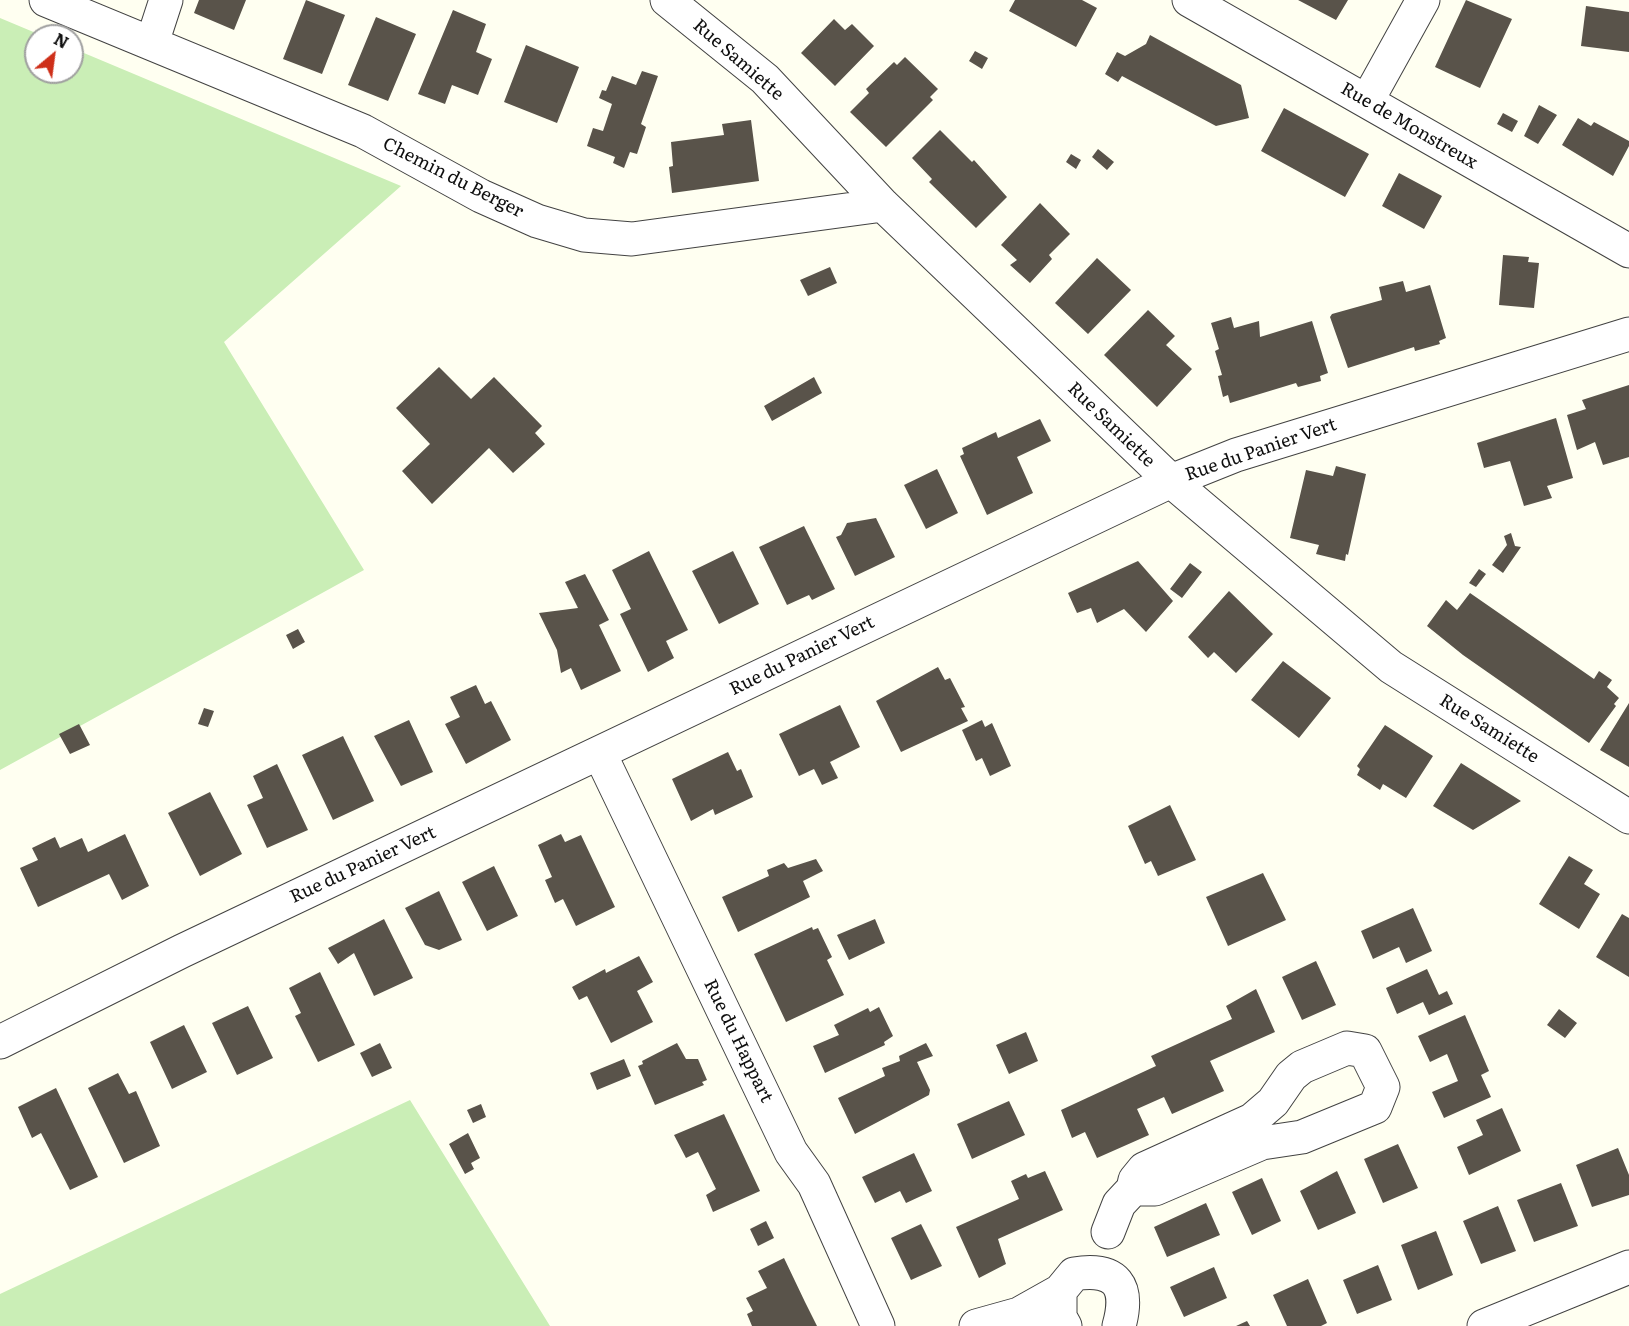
<!DOCTYPE html>
<style>
body{margin:0}
#map{position:relative;width:1629px;height:1326px;overflow:hidden;background:#fffff1;font-family:Literata,serif}
canvas{display:block}
.north{position:absolute;left:24px;top:24px;width:60px;height:60px;box-sizing:border-box;background:#fff;border:2px solid #9f9f9f;border-radius:50%;rotate:29deg;font-size:16px;font-weight:700;line-height:24px;text-align:center;color:#0f0f0f}
.north::after{content:'';display:block;margin:auto;width:21px;height:27px;background:#ce2f19;clip-path:polygon(50% 0,100% 100%,50% 72%,0 100%)}
</style>
<div id="map">
<canvas width="1629" height="1326"></canvas>
<div class="north">N</div>
</div>
<script>
const context = document.querySelector('canvas').getContext('2d');
context.lineJoin = 'round';
function fill(path, color) { context.fillStyle = color; context.fill(path, 'evenodd'); }
function stroke(path, color, width, dash) { context.strokeStyle = color; context.lineWidth = width; context.lineCap = dash ? 'butt' : 'round'; context.setLineDash(dash || []); context.stroke(path); }
function label(font, color, halo, rows, align = 'center') {
  context.font = font + ' Literata,serif'; context.lineWidth = 6; context.setLineDash([]); context.textBaseline = 'middle'; context.strokeStyle = halo; context.fillStyle = color; for (const [text, x, y, turn = 0] of rows) {
    context.save(); context.translate(x, y); context.rotate((+turn || 0) * Math.PI / 180); context.textAlign = isNaN(turn) ? turn : align; if (halo) context.strokeText(text, 0, 0); context.fillText(text, 0, 0); context.restore();
  }
}
fill(new Path2D(`
 M0 18 43 36H36V72H72V48L401 186 224 342 364 570 0 770Z
 M410 1100 550 1326H0V1294Z`), '#caeeb6');
fill(new Path2D(`
 M199 0H246L234 30 194 13Z
 M306 0 345 15 322 74 283 59Z
 M1015 0H1082L1097 8 1076 47 1009 11Z
 M1298 0H1348L1336 20Z
 M1466 0 1512 19 1480 88 1435 67Z
 M1586 6 1629 12V52L1581 46Z
 M453 10 486 24 476 52 492 59 478 95 452 85 445 104 418 94Z
 M376 17 416 34 388 101 348 85Z
 M834 19 845 30 852 24 874 46 835 86 801 53Z
 M1150 35 1241 85 1249 118 1216 126 1122 76 1118 82 1105 74 1117 52 1125 56 1146 44Z
 M526 45 579 67 557 123 504 102Z
 M975 51 988 58 982 69 969 61Z
 M905 57 938 89 930 97 933 100 886 147 850 112 869 93 866 89 894 62 897 65Z
 M642 71 658 76 641 124 646 127 637 154 630 152 624 168 613 163 615 157 587 146 593 128 603 131 612 104 599 98 602 90 606 91 612 76 636 85Z
 M1539 105 1557 115 1538 144 1524 136Z
 M1284 108 1369 154 1345 197 1261 151Z
 M1503 113 1518 121 1512 132 1497 124Z
 M1578 118 1591 126 1594 122 1629 141V146L1613 176 1562 145Z
 M751 120 759 181 672 193 669 167 673 166 671 142 724 135 722 124Z
 M940 130 972 162 974 160 1007 197 976 228 929 182 932 179 912 158Z
 M1098 149 1114 162 1107 170 1092 157Z
 M1071 154 1081 160 1076 169 1066 162Z
 M1399 173 1442 196 1424 229 1382 206Z
 M1040 203 1070 234 1049 255 1052 259 1030 283 1010 265 1017 260 1001 245Z
 M1503 255 1529 257 1528 262 1539 263 1534 308 1499 305Z
 M1097 258 1131 290 1088 334 1055 303Z
 M830 267 837 283 808 296 800 280Z
 M1403 281 1406 292 1430 285 1446 338 1439 341 1440 344 1415 351 1414 347 1348 368 1330 317 1332 314 1382 300 1379 287Z
 M1148 310 1175 336 1166 345 1192 369 1157 407 1104 355Z
 M1231 317 1234 328 1259 321 1260 337 1312 321 1328 373 1320 376 1321 381 1298 387 1296 383 1230 403 1228 395 1223 397 1218 376 1222 375 1215 351 1219 349 1211 323Z
 M439 367 471 399 494 377 542 426 535 433 545 444 513 473 489 448 432 504 402 471 430 444 396 408Z
 M814 377 822 393 772 421 764 406Z
 M1629 385V457L1603 465 1595 442 1577 450 1567 415 1586 409 1582 400Z
 M1556 418 1573 478 1547 486 1552 498 1524 506 1510 461 1484 468 1477 443Z
 M1040 419 1051 441 1017 457 1033 493 987 515 960 456 964 454 962 448 996 432 998 438Z
 M1336 466 1366 474 1348 555 1346 554 1345 561 1316 554 1319 545 1290 538 1306 470 1333 476Z
 M937 469 958 513 926 529 904 485Z
 M876 518 895 557 855 576 836 537 841 535 847 523Z
 M804 526 835 589 812 600 809 595 787 605 759 547Z
 M1511 533 1515 546 1521 547 1503 573 1492 565 1507 545 1504 536Z
 M649 551 688 630 666 641 674 658 648 672 620 614 631 609 612 570Z
 M733 551 759 604 719 624 692 571Z
 M1138 561 1173 601 1146 632 1124 609 1097 623 1091 608 1077 613 1068 593Z
 M1190 563 1202 572 1182 598 1170 589Z
 M1479 569 1486 574 1476 587 1469 583Z
 M585 574 609 620 599 625 621 671 581 690 571 668 561 673 557 650 539 613 578 608 565 582Z
 M1229 591 1273 634 1236 673 1214 652 1208 658 1188 637Z
 M1470 593 1594 679 1599 671 1612 680 1607 687 1619 698 1614 704 1616 706 1589 743 1463 655 1427 626 1446 600 1457 610Z
 M298 629 305 642 293 649 286 635Z
 M1283 661 1331 698 1299 738 1251 700Z
 M938 667 945 680 950 678 965 707 961 708 968 721 901 752 876 701Z
 M476 685 485 704 491 701 511 740 466 764 445 724 460 717 450 697Z
 M1629 703V767L1600 750Z
 M840 705 860 747 830 762 838 778 822 785 814 769 799 776 779 734Z
 M204 708 214 711 208 727 198 724Z
 M409 720 433 772 401 786 374 736Z
 M982 720 985 727 992 723 1011 766 990 776 982 758 976 761 962 730Z
 M79 724 90 745 70 754 59 734Z
 M1385 725 1433 756 1406 798 1383 784 1380 790 1357 775 1360 769 1357 766Z
 M343 736 374 801 333 820 302 755Z
 M728 752 737 771 741 769 753 797 715 815 713 809 691 821 672 779Z
 M1461 763 1521 801 1473 830 1433 806Z
 M277 764 308 830 267 848 247 805 263 798 253 776Z
 M210 792 242 854 200 876 168 813Z
 M1170 805 1196 860 1158 876 1151 861 1145 864 1128 826Z
 M125 834 149 886 122 900 109 874 38 907 20 868 38 860 32 848 55 837 60 848 82 838 88 852Z
 M561 834 565 842 581 835 615 907 576 926 563 899 555 903 545 880 552 877 538 845Z
 M1569 856 1593 870 1584 884 1600 894 1579 929 1539 904Z
 M816 859 823 871 803 881 810 897 738 932 722 897 769 876 767 870 784 863 788 868Z
 M494 866 518 916 487 931 462 882Z
 M1263 873 1286 920 1228 946 1206 897Z
 M439 891 462 940 439 950 425 945 405 908Z
 M1413 908 1432 951 1406 963 1399 947 1373 959 1361 931Z
 M1622 914 1629 918V977L1596 957Z
 M384 919 413 978 374 996 354 953 338 964 328 948Z
 M875 919 885 943 849 960 837 935Z
 M812 927 813 930 818 928 832 957 827 960 844 995 786 1022 754 954Z
 M639 956 653 982 637 991 653 1022 611 1043 587 996 579 1000 572 987 605 969 606 973Z
 M1316 961 1336 1005 1302 1020 1282 977Z
 M1427 969 1439 995 1447 991 1453 1004 1429 1015 1423 1002 1397 1014 1386 988Z
 M320 972 355 1045 318 1062 295 1016 301 1013 289 988Z
 M1256 989 1275 1032 1210 1061 1224 1091 1172 1114 1164 1097 1137 1109 1149 1135 1097 1158 1085 1132 1072 1138 1061 1110 1156 1066 1151 1056 1232 1019 1226 1006Z
 M248 1006 273 1058 237 1075 212 1023Z
 M879 1007 893 1036 884 1042 885 1045 825 1073 813 1046 839 1035 834 1025 868 1008 870 1012Z
 M1559 1009 1577 1023 1565 1038 1547 1025Z
 M1465 1015 1489 1071 1481 1075 1491 1097 1444 1118 1432 1092 1458 1081 1447 1054 1430 1062 1418 1036Z
 M184 1025 207 1072 172 1089 150 1042Z
 M1026 1032 1038 1061 1009 1074 996 1045Z
 M380 1043 392 1068 372 1077 360 1053Z
 M677 1043 686 1059H698L707 1080 702 1082 704 1085 655 1105 638 1066 643 1064 642 1061Z
 M926 1043 933 1056 917 1062 930 1090 929 1095 855 1134 838 1098 885 1076 882 1068 900 1061 899 1056Z
 M624 1059 631 1076 597 1090 590 1073Z
 M118 1073 129 1094 136 1091 160 1146 124 1163 88 1088Z
 M56 1088 98 1177 70 1190 41 1133 32 1138 18 1107Z
 M1009 1101 1025 1135 972 1159 957 1124Z
 M481 1104 486 1117 473 1123 467 1110Z
 M1502 1108 1521 1151 1469 1175 1457 1147 1483 1135 1476 1120Z
 M724 1114 760 1191 713 1212 706 1195 716 1189 698 1152 686 1158 674 1135Z
 M468 1133 480 1158 471 1163 474 1169 465 1174 449 1144Z
 M1398 1144 1418 1188 1383 1203 1364 1159Z
 M1618 1148 1629 1175V1195L1592 1207 1576 1165Z
 M914 1153 932 1191 906 1203 900 1191 875 1203 862 1177Z
 M1045 1171 1063 1210 998 1239 1006 1264 979 1278 956 1227 1019 1199 1011 1181 1026 1174 1028 1178Z
 M1337 1171 1356 1213 1318 1230 1300 1191Z
 M1262 1178 1281 1221 1252 1235 1232 1192Z
 M1561 1183 1578 1226 1534 1242 1517 1200Z
 M1206 1203 1220 1235 1167 1257 1154 1227Z
 M1498 1206 1516 1251 1481 1264 1463 1221Z
 M766 1221 774 1238 758 1246 750 1229Z
 M921 1224 942 1266 911 1280 891 1238Z
 M1436 1231 1453 1275 1418 1290 1401 1245Z
 M784 1258 805 1302 817 1326H752L747 1314 753 1311 746 1298 767 1288 758 1271Z
 M1378 1265 1392 1300 1357 1314 1343 1280Z
 M1214 1267 1227 1298 1184 1317 1170 1287Z
 M1308 1279 1327 1323 1321 1326H1287L1273 1295Z
 M1247 1321 1250 1326H1236Z`), '#59534a');
const minor = new Path2D(`
 M46 0 363 131 481 196 537 221 584 235 632 239 883 205
 M667 0 765 79 883 205 1171 481 1391 667 1629 817
 M1189 0 1629 251
 M152 43 166 0
 M1367 101 1423 0
 M600 754 791 1152 814 1184 878 1326
 M0 1042 182 951 1171 481 1236 455 1629 334
 M1108 1232 1119 1204 1133 1189H1155L1262 1143 1302 1137 1375 1107 1383 1087 1365 1051 1347 1048 1302 1067 1291 1076 1273 1102 1252 1120 1144 1169 1135 1180 1133 1189
 M976 1326 1019 1314
 M1048 1326 1019 1314 1060 1291
 M1065 1326 1060 1317V1291L1074 1274C1117 1267 1130 1286 1119 1326
 M1484 1326 1629 1267`);
stroke(minor, '#424242', 35);
stroke(minor, '#fff', 33);
label('18px', '#0f0f0f', '#fff', [
 ["Rue Samiette",738,60,41],
 ["Rue de Monstreux",1409,126,30],
 ["Chemin du Berger",453,178,27],
 ["Rue Samiette",1111,425,44],
 ["Rue du Panier Vert",1261,450,-19],
 ["Rue du Panier Vert",802,656,-26],
 ["Rue Samiette",1489,729,32],
 ["Rue du Panier Vert",363,865,-25],
 ["Rue du Happart",738,1041,64]
]);
</script>
